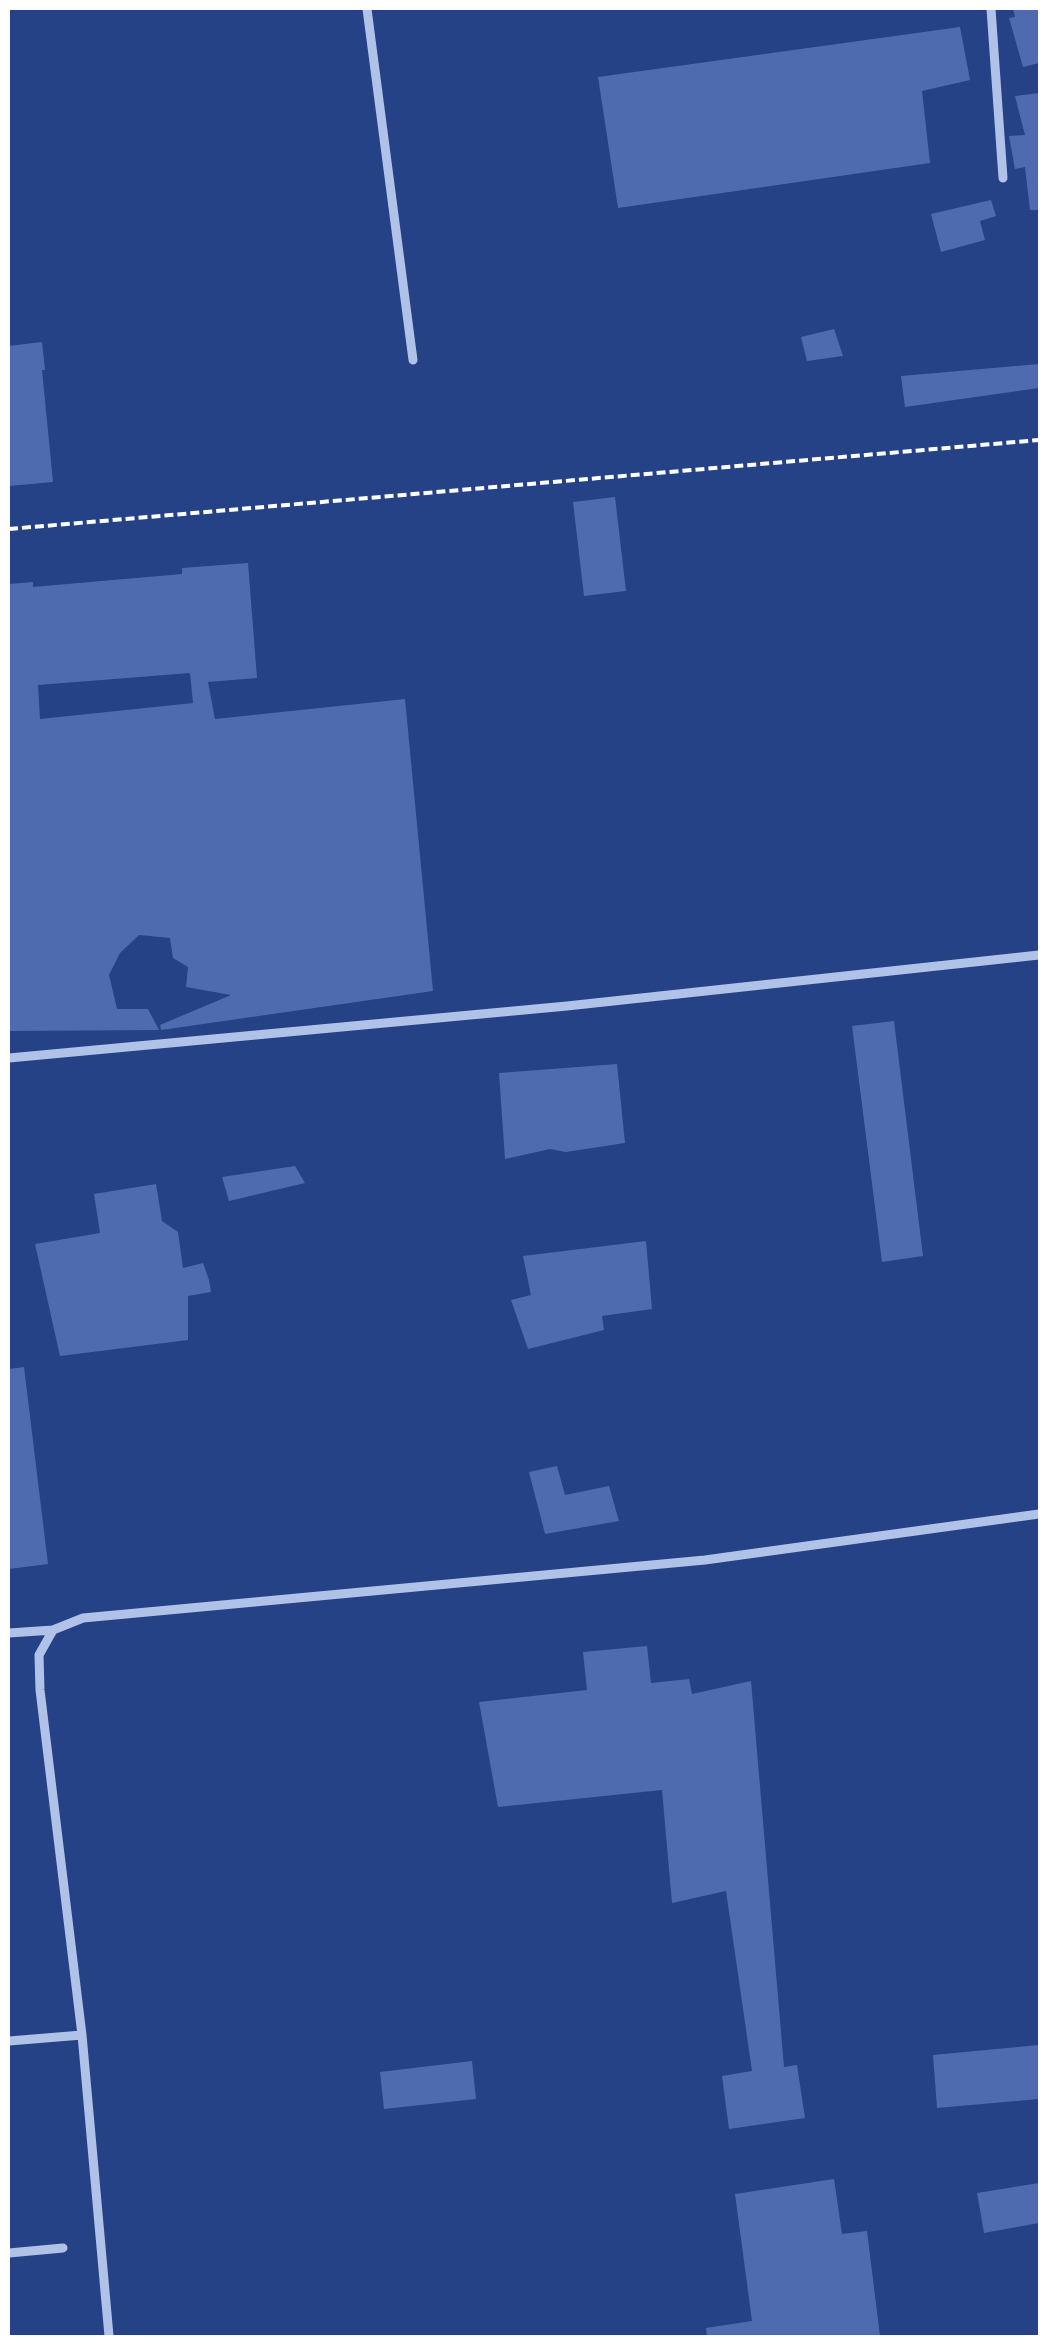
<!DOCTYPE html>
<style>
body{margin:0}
#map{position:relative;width:1048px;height:2345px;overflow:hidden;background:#254287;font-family:"Work Sans",sans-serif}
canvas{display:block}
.frame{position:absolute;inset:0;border:10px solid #fff;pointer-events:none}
</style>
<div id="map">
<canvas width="1048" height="2345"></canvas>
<div class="frame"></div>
</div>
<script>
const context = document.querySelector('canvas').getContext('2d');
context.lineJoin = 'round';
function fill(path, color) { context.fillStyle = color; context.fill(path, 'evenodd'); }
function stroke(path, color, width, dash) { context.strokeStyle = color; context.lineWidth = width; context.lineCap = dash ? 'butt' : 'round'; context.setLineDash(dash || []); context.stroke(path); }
fill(new Path2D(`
 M1013 9H1039V63L1023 67 1009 18 1015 17Z
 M960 27 970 80 922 91 930 163 618 208 598 77Z
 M1039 93V210H1030L1025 167 1015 169 1009 136 1025 135 1015 96Z
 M991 200 996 216 980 221 985 240 941 252 931 214Z
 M834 329 843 356 807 361 801 337Z
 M42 342 45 370H42L53 482 9 486V346Z
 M1039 364V388L905 407 901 376Z
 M615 497 626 591 584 596 573 502Z
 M248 563 257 678 208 682 215 719 405 699 433 991 161 1030 160 1025 231 995 186 987 188 967 173 958 170 938 139 935 120 953 109 975 117 1009H148L159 1030 9 1031V584L33 582V587L182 574V568ZM190 673 193 703 40 719 38 685Z
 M894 1021 923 1256 882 1262 852 1026Z
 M617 1064 625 1143 566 1152 550 1149 505 1159 499 1073Z
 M295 1166 305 1183 229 1201 222 1177Z
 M156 1184 162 1221 178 1232 183 1268 203 1263 209 1280 211 1292 188 1296V1340L60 1356 35 1244 100 1233 94 1194Z
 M646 1241 652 1309 602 1316 604 1330 528 1349 511 1300 531 1295 523 1256Z
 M24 1367 48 1564 9 1569V1369Z
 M557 1466 565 1495 609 1486 619 1521 545 1534 529 1472Z
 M647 1646 651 1683 689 1679 692 1694 751 1681 784 2067 797 2065 805 2118 729 2129 722 2076 752 2071 726 1891 672 1903 662 1790 498 1807 479 1702 587 1690 583 1652Z
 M1039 2045V2099L937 2108 933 2055Z
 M472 2061 476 2099 384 2109 380 2072Z
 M834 2179 842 2234 867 2231 880 2336H707L706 2328 752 2321 735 2194Z
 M1039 2183V2223L984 2233 977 2193Z`), '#4e6baf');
stroke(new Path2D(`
 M367 9 413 360
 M991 9 1003 178
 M9 1058 567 1006 1039 955
 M9 1633 53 1630
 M9 2041 82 2035
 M9 2253 63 2248
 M109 2336 82 2035 40 1690 39 1655 53 1630 83 1618 705 1560 1039 1514`), '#b1c2e9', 9);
stroke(new Path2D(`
 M9 529 1039 440`), '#fff', 4, [9, 4]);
</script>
